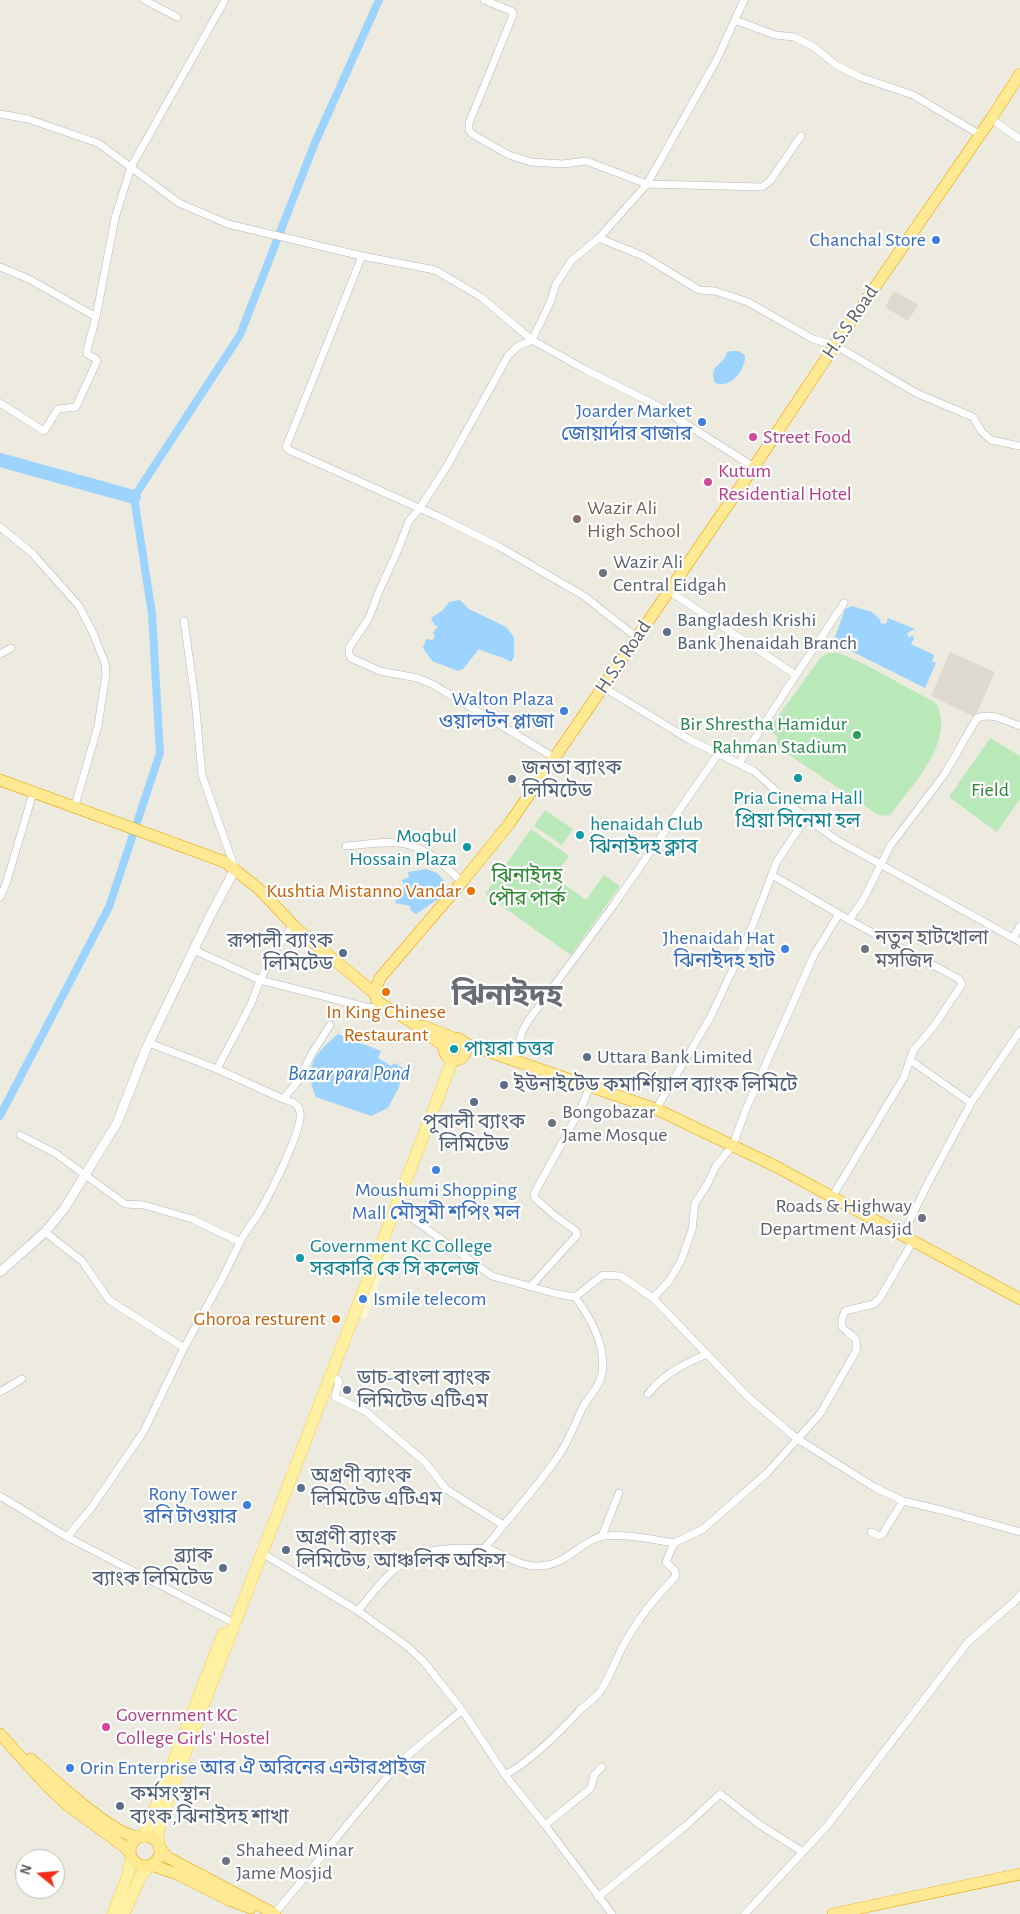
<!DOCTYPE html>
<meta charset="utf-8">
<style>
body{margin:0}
#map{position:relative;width:1020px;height:1914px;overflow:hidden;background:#edeadf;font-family:"Alegreya Sans",sans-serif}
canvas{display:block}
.north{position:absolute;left:15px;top:1849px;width:50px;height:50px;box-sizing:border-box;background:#fff;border:1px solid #bcbec0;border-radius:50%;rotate:287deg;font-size:14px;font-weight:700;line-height:20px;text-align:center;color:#585d62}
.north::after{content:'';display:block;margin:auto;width:18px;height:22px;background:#f92d1a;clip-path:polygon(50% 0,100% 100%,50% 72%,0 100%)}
</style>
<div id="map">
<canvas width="1020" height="1914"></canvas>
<div class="north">N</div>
</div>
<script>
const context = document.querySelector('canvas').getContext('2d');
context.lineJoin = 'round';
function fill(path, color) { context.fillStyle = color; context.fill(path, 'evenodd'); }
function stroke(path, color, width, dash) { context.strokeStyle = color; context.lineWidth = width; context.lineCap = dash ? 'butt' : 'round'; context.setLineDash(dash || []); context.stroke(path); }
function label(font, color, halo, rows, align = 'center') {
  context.font = font + ' "Alegreya Sans","Noto Sans Bengali",sans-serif'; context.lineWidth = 4.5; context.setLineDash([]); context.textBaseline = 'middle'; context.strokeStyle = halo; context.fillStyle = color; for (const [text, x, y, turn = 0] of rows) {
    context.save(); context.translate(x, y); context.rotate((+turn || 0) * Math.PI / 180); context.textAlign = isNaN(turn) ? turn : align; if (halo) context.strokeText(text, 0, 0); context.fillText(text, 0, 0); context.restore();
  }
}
fill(new Path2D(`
 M381 1246 392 1250 366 1319 355 1314Z`), '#fff5d2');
fill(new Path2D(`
 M894 291 918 305 908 321 885 307Z
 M950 652 995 672 975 717 931 696Z`), '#dcd9ce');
fill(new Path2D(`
 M829 653H839L864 664 936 703C956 741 912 785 891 814L885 816 877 814 782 750 777 743V736L768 730 821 657Z
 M990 738 1020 756V799L997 832 949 797Z
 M545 810 573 829 562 845 534 826Z
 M531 829 569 856 554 877 586 900 604 875 620 886 571 955 485 894Z`), '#b9e8b9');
fill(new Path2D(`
 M731 351H738L745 355C746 370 731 389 715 383 708 364 723 367 727 352Z
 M460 600 469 609 506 627 514 637V657L511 662C500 655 490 655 479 649L463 669 458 671 432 661 423 648 426 639 432 640 435 637 433 632 438 627 434 624 431 618 442 611 449 602Z
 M852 606 872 612 881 620 880 623 886 624 888 618 915 629 907 633 909 638 912 635 914 638 911 644 934 655 932 661 936 663 925 688 837 644 834 640 845 609Z
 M426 869 437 873 446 883 438 899 416 914 411 911 410 906 395 903 399 892H402L404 887 402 880 409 877 408 872Z
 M338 1034 381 1051 378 1058 391 1066 394 1063 403 1068 399 1087 388 1108 371 1116 316 1097C303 1067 315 1053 338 1034Z`), '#9dd4ff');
stroke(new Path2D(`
 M0 1116 109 907 160 753 152 614 134 497 240 335 314 145 379 0`), '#9dd4ff', 8);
stroke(new Path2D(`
 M0 460 134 497`), '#9dd4ff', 14);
const minor = new Path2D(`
 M144 0 177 17
 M484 0 511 11 513 13V15L469 123V130L472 134 509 155 531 162 563 164 586 161 647 184 762 187 770 181 801 136
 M744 0 716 61 647 184 599 238 572 260 556 284 550 303 532 340 586 370 656 405 754 467
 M735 20 775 35 794 37 814 47 836 65 860 77 913 95 979 134
 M0 114 28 119 98 143 179 203 228 224 362 256 435 270 481 297 532 340 517 347 508 356 447 466 420 508 409 521 397 552 379 591 369 618 349 648V654L351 658 380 671 417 678 432 684 555 758
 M991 119 1020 139
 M599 238 643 256 699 290 715 291 748 302 813 339 835 345 916 393 973 417 982 432 991 440 1020 446
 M362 256 286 447 289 450 437 516 498 546 584 596 636 637
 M0 267 29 279 96 317
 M0 403 44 431 58 409 76 407 97 361 96 359 87 354V350L96 317 115 218 131 167 225 0
 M0 527 32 553 79 606 93 633 105 663 106 674 98 726 74 809
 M669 591 796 675 739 763
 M184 621 195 699 202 775 235 869
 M0 654 11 648
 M796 675 844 603
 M603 687 690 740 754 771 807 819 837 840 1020 942
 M346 846C364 845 386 840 405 844 428 848 446 867 462 882
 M772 875 839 914
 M0 897 6 884 33 793
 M1013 938 1020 926
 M194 950 260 980 366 1007 385 1009
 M149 1043 217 1069 283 1099 298 1081 311 1055 330 1025
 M910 1060 971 1103
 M514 1061 522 1032 528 1021 613 906 718 754
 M217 1069 251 1004 260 980 276 949 293 925
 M656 1109 710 1018 734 967 752 927 777 861 806 818
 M20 1135 55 1153 125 1204 144 1205 192 1219 240 1242C245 1232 251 1225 257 1216 267 1200 304 1128 300 1112 298 1103 290 1101 283 1099
 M832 1197 904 1077 913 1051 934 1026 962 984 959 979 849 920
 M395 1206 492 1276 557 1294 575 1297 603 1275 621 1276 653 1298 748 1397 796 1438 874 1487 903 1501 941 1510 1020 1532
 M45 1232 82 1261 109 1300 184 1348
 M903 1235 927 1185 971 1103 1020 1031
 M531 1286 577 1235 576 1231 555 1216 535 1198 534 1194 581 1108 590 1086
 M653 1298 669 1281 681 1261 692 1230 695 1203 707 1185 716 1166 733 1145 746 1109 814 955 839 914 849 920 863 900 890 846 944 775 977 718C994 712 1005 721 1020 726
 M330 1376 338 1380 339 1382 335 1397 365 1411 425 1462 446 1489 503 1525
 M0 1392 22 1379
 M648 1394C663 1374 684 1364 707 1354
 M0 1496 67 1537 228 1620
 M871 1532 879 1536 882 1535 903 1501
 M602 1536 619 1493
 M67 1537 92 1507 144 1431 184 1348 222 1279 240 1242
 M485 1548C503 1553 519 1567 539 1566 565 1565 576 1546 597 1538 615 1531 655 1540 674 1543
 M262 1553 358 1611 407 1646 424 1662 462 1710 505 1775 545 1825 612 1914
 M358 1611C377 1587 396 1560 427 1552 445 1547 466 1549 485 1548 509 1517 537 1488 559 1455 569 1441 575 1423 583 1407 589 1396 599 1388 602 1374 606 1346 591 1318 575 1297
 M505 1775C532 1760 558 1734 579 1711 585 1705 593 1700 599 1693 611 1677 616 1656 627 1639 640 1616 657 1595 676 1576L675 1571 666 1562 674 1543 703 1529 767 1473 820 1414 856 1351C859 1335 851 1337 842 1327V1319L845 1311 874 1304 880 1298 913 1241
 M545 1825 591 1788 594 1775 602 1767
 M598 1897 689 1823 720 1794 760 1825 803 1852
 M274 1914C317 1864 356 1811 400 1763 419 1744 442 1728 462 1710
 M745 1914 827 1826 968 1642 1014 1602 1020 1595`);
const tertiary = new Path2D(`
 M0 1272 45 1232 64 1209 117 1123 146 1049 209 918 235 869`);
const primary = new Path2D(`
 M143 1837 146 1832 223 1634
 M159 1846 158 1832 164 1811 201 1711 453 1059
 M113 1914 128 1875 131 1857
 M124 1914 140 1877 150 1866`);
const trunk = new Path2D(`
 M0 780 225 862 259 889 296 928 374 993
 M423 1026 454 1038
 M444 1049a11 11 0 1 1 22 0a11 11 0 1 1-22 0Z
 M466 1044 656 1109 777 1167 1020 1299
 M445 1047 410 1021 378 1002 374 993 380 978 462 882 509 824 754 467 835 345 991 119 1020 74
 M0 1734 49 1788 66 1804 126 1848 131 1855
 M31 1759C51 1777 114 1837 140 1837
 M130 1851a15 15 0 1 1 30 0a15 15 0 1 1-30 0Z
 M160 1848 167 1857 275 1914
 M151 1865 177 1874 229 1900 251 1908
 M833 1914 1020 1874`);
stroke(minor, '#b5b8be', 8);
stroke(tertiary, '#b5b8be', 10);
stroke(primary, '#fecc47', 12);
stroke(trunk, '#eca400', 12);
stroke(minor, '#fff', 7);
stroke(tertiary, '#fff', 9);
stroke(primary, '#fff1a2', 11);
stroke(trunk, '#ffe993', 11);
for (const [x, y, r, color] of [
 [936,240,5,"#3f7fe0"],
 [702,422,5,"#3f7fe0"],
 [753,437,5,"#d1479c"],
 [708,482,5,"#d1479c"],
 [577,519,5,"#8d6e63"],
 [603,573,5,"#6b7280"],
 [667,632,5,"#5c6f8a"],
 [564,711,5,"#3f7fe0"],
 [857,735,5,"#2e9e5b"],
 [798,778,5,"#0f9aa8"],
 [512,779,5,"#5c6f8a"],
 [580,835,5,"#0f9aa8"],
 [467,847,5,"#0f9aa8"],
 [471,891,5,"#e8710a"],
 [785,949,5,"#3f7fe0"],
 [865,949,5,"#6b7280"],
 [343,953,5,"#5c6f8a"],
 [386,992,5,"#e8710a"],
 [454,1049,5,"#0f9aa8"],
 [587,1057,5,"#5c6f8a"],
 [504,1085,5,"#5c6f8a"],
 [474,1102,5,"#5c6f8a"],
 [552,1123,5,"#6b7280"],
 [436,1170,5,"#3f7fe0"],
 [922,1218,5,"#6b7280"],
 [300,1258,5,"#0f9aa8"],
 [363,1299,5,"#3f7fe0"],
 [336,1319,5,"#e8710a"],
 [347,1390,5,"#5c6f8a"],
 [301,1488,5,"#5c6f8a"],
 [247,1505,5,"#3f7fe0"],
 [286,1550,5,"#5c6f8a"],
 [223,1568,5,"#5c6f8a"],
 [106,1727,5,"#d1479c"],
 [70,1768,5,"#3f7fe0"],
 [120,1806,5,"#5c6f8a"],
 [226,1861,5,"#6b7280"]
]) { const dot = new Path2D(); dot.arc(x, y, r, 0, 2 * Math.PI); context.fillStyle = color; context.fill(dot); stroke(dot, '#fff', 2); }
label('20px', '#366cbe', '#fff', [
 ["Chanchal Store",926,240],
 ["Joarder Market",692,411],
 ["জোয়ার্দার বাজার",692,434],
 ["Walton Plaza",554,699],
 ["ওয়ালটন প্লাজা",554,722],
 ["Jhenaidah Hat",775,938],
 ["ঝিনাইদহ হাট",775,961],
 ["Moushumi Shopping",436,1190,"center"],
 ["Mall মৌসুমী শপিং মল",436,1213,"center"],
 ["Ismile telecom",373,1299,"left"],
 ["Rony Tower",237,1494],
 ["রনি টাওয়ার",237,1517],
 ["Orin Enterprise আর ঐ অরিনের এন্টারপ্রাইজ",80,1768,"left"]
], 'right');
label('20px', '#585d62', '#fff', [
 ["H.S.S Road",850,322,-56],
 ["H.S.S Road",623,657,-56]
]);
label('20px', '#b23c85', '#fff', [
 ["Street Food",763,437],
 ["Kutum",718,471],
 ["Residential Hotel",718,494],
 ["Government KC",116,1715],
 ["College Girls' Hostel",116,1738]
], 'left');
label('20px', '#785e54', '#fff', [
 ["Wazir Ali",587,508],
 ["High School",587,531]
], 'left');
label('20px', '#5b616d', '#fff', [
 ["Wazir Ali",613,562],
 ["Central Eidgah",613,585],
 ["নতুন হাটখোলা",875,938],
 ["মসজিদ",875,961],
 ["Bongobazar",562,1112],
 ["Jame Mosque",562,1135],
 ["Roads & Highway",912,1206,"right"],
 ["Department Masjid",912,1229,"right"],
 ["Shaheed Minar",236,1850],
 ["Jame Mosjid",236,1873]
], 'left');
label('20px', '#4e5e75', '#fff', [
 ["Bangladesh Krishi",677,620],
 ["Bank Jhenaidah Branch",677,643],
 ["জনতা ব্যাংক",522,768],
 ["লিমিটেড",522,791],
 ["রূপালী ব্যাংক",333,941,"right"],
 ["লিমিটেড",333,964,"right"],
 ["Uttara Bank Limited",597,1057],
 ["ইউনাইটেড কমার্শিয়াল ব্যাংক লিমিটে",514,1085],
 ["পূবালী ব্যাংক",474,1122,"center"],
 ["লিমিটেড",474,1145,"center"],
 ["ডাচ-বাংলা ব্যাংক",357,1378],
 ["লিমিটেড এটিএম",357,1401],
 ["অগ্রণী ব্যাংক",311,1476],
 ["লিমিটেড এটিএম",311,1499],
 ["অগ্রণী ব্যাংক",296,1538],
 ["লিমিটেড, আঞ্চলিক অফিস",296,1561],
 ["ব্র্যাক",213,1556,"right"],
 ["ব্যাংক লিমিটেড",213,1579,"right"],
 ["কর্মসংস্থান",130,1794],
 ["ব্যংক,ঝিনাইদহ শাখা",130,1817]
], 'left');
label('20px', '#27864d', '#fff', [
 ["Bir Shrestha Hamidur",847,724],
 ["Rahman Stadium",847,747]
], 'right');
label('20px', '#2d8631', '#fff', [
 ["Field",990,790],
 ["ঝিনাইদহ",527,876],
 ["পৌর পার্ক",527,899]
]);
label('20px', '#0d838f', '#fff', [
 ["Pria Cinema Hall",798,798,"center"],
 ["প্রিয়া সিনেমা হল",798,821,"center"],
 ["henaidah Club",590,824],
 ["ঝিনাইদহ ক্লাব",590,847],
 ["Moqbul",457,836,"right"],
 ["Hossain Plaza",457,859,"right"],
 ["পায়রা চত্তর",464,1049],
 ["Government KC College",310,1246],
 ["সরকারি কে সি কলেজ",310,1269]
], 'left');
label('20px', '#c56008', '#fff', [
 ["Kushtia Mistanno Vandar",461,891],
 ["In King Chinese",386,1012,"center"],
 ["Restaurant",386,1035,"center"],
 ["Ghoroa resturent",326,1319]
], 'right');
label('italic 21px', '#3273ba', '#fff', [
 ["Bazar para Pond",349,1074]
]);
label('bold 30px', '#696f74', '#fff', [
 ["ঝিনাইদহ",507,996]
]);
</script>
